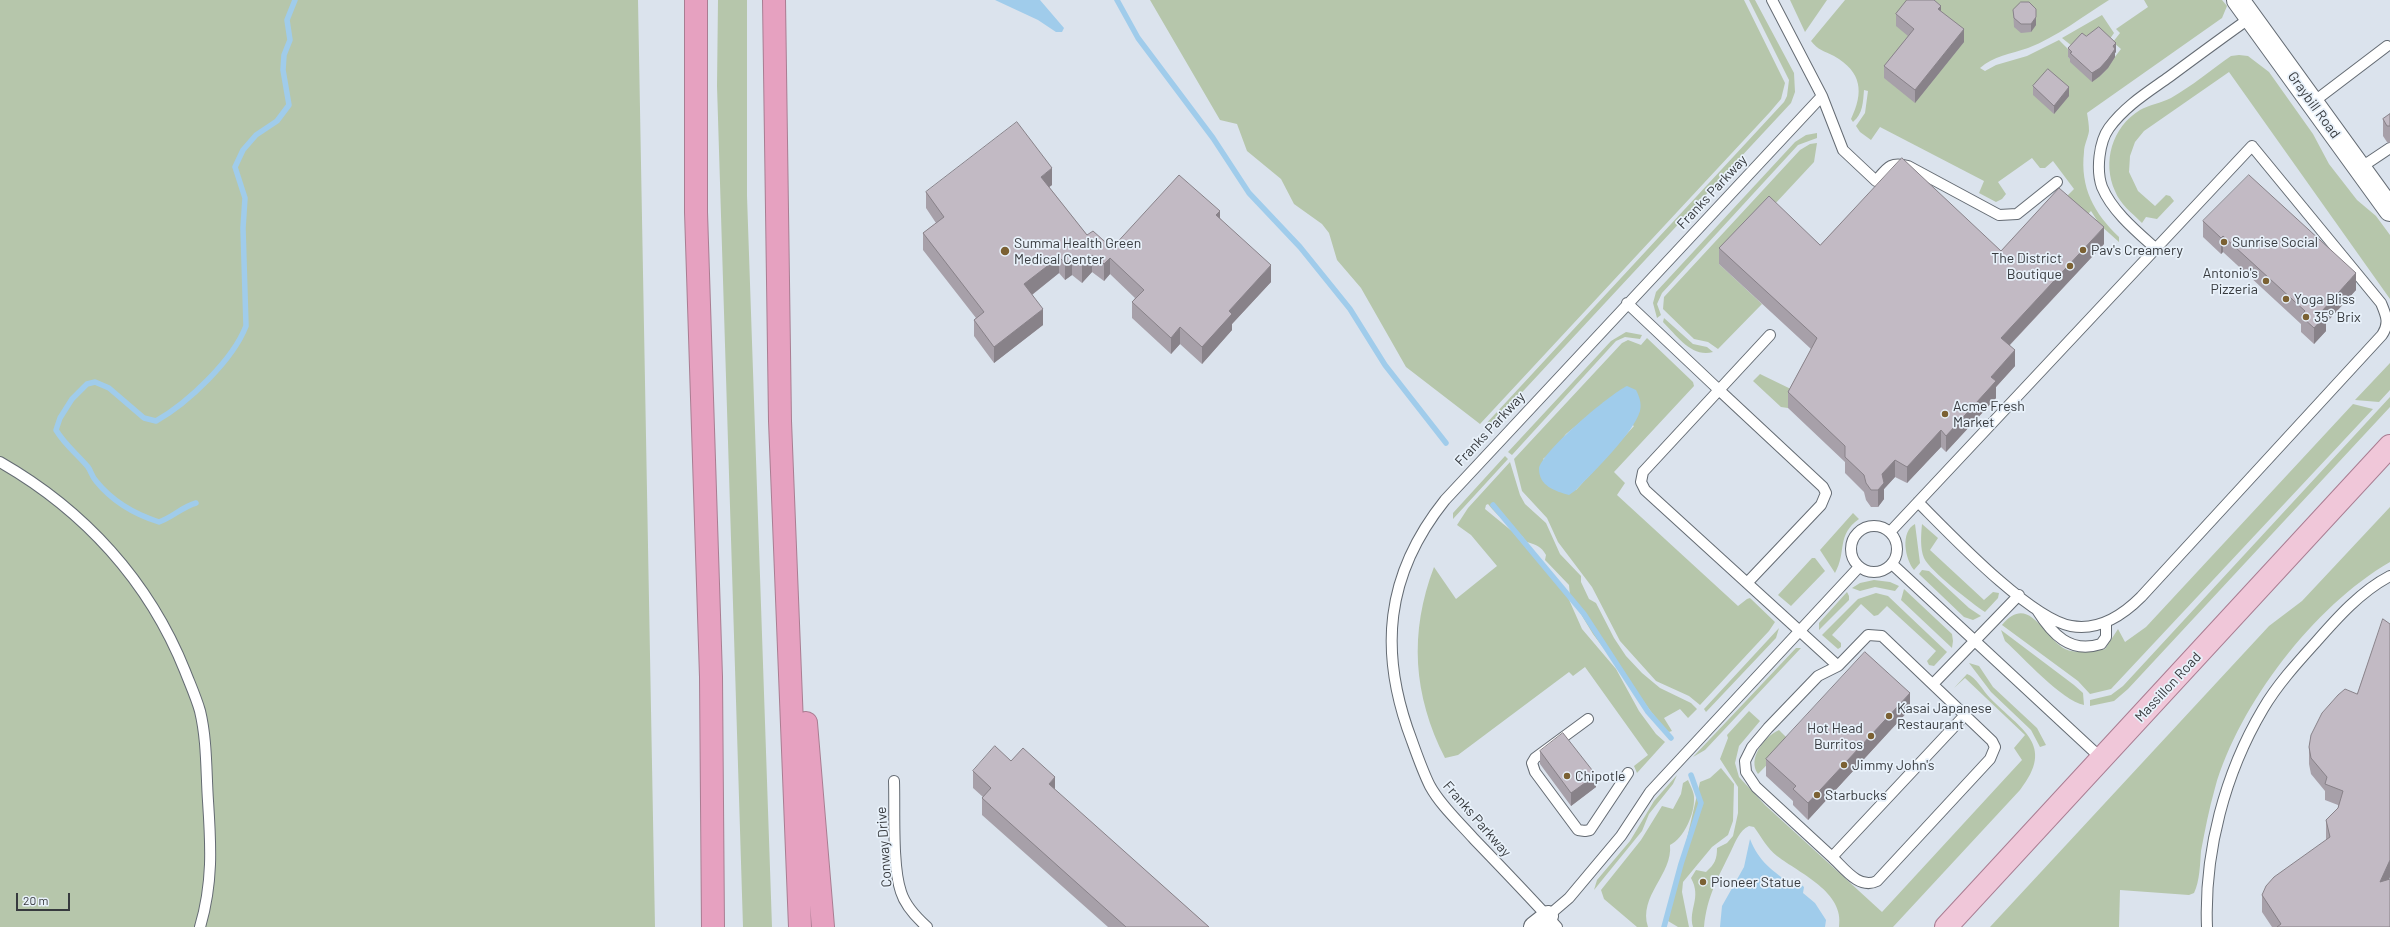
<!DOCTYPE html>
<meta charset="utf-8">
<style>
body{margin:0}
#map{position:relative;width:2390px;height:927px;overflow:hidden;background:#dbe3ed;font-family:Barlow,sans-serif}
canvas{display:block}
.scale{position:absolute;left:16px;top:893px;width:54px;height:18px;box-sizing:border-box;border:2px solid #373a3e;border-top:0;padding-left:5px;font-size:12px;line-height:14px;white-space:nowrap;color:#373a3e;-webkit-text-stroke:3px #e8f1fa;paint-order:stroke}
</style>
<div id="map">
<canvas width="2390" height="927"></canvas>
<div class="scale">20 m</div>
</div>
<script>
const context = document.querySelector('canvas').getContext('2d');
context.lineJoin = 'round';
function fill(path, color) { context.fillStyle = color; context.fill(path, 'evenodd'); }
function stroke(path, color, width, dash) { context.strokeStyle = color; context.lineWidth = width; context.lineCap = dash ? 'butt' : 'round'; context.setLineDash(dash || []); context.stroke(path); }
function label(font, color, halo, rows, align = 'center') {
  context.font = font + ' Barlow,sans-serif'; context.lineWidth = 3.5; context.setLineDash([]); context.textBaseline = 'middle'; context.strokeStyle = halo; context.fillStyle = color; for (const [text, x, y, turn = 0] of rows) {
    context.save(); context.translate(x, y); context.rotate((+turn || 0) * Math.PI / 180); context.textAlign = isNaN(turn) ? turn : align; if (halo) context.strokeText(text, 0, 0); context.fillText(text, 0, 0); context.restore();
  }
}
fill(new Path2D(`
 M0 0H638L655 927H0Z
 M718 0H747V196L772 927H743L717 86Z
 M1150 0H1744L1785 83 1781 99 1770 112 1480 424 1406 367 1361 288 1337 260 1329 233 1322 224 1294 204 1281 179 1247 151 1237 124 1220 120Z
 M1749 0H1755L1794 73 1795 92 1791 103 1486 431 1483 427 1784 102 1787 96 1789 80Z
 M1790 0H1827L1805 32Z
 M1845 0H1917L1914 41 1915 103 1918 0H2109C2083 16 2057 37 2028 48 2011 54 1993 56 1980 68L1985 71 1996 65 2027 56 2059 40 2068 49V57L2072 60 2100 76 2121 49 2113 42 2120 33 2116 29 2148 7 2144 0H2222L2227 6 2222 18 2087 113C2088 119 2089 125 2089 131 2088 138 2084 145 2084 152 2080 188 2094 213 2119 237V242L2100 225 2091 211 2079 223 2059 204 2074 189 2053 161 2045 168H2040L2032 158 1998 182 2006 194 2002 199 1996 202 1979 193 1984 181 1880 127 1871 140 1860 132 1856 126 1865 113 1868 91 1864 90C1863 102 1863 114 1853 122L1851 119C1864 92 1862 72 1834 56 1824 51 1818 50 1811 41Z
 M2102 15 2114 33 2107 43 2072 46 2062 38Z
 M2239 55 2248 56 2269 72 2313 134 2329 164 2357 200 2376 216 2390 235V299L2229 72 2144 131 2135 142 2130 156 2129 172 2138 191 2155 206 2166 195 2170 196 2174 201 2157 219 2146 217 2142 223C2132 213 2120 204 2115 191 2102 162 2112 127 2140 110 2149 105 2161 103 2171 98 2192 86 2211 70 2231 56Z
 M1817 133V138L1798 145 1662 293 1657 304 1661 315 1657 318 1653 303 1656 292 1795 142 1806 135Z
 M1817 143 1814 162 1719 264 1762 304 1718 349 1708 342 1694 339 1663 309 1664 297 1800 150 1810 144Z
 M1664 318 1693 344 1707 347 1713 352C1692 358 1677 336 1663 322Z
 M1626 332 1642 335 1640 339 1625 337 1616 341 1512 455 1508 452 1611 341Z
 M1647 338 1693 382 1694 386 1614 472 1625 483 1617 495 1738 606 1747 599 1750 598 1775 622 1769 631 1700 705 1689 696 1656 681 1620 641 1592 587 1558 542 1547 518 1522 491 1514 459 1622 343 1628 340 1641 345ZM1602 405 1634 426 1576 490 1543 459 1554 450 1566 434Z
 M2390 363V390L2379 402 2355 400Z
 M1760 374 1797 392 1788 408 1781 407 1753 381Z
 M2390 397V407L2128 689 2114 701 2090 706V700L2111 695 2123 686Z
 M2353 404 2373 409 2111 689 2090 694 2078 681 2002 625C2029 592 2044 638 2065 649 2076 654 2093 652 2105 649L2118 629 2125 642 2146 627Z
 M1505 456 1508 459 1453 519V513Z
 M1510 462 1520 495 1525 504 1546 523 1560 554 1581 576V582L1589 599 1596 603 1614 638 1626 656 1642 673 1660 688 1691 703 1697 709 1688 718 1680 709 1664 718 1672 731 1669 732 1664 729 1593 634 1570 596 1569 585 1545 560 1546 555C1541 546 1536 545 1527 542 1516 528 1499 519 1488 504L1486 505 1485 509 1513 532 1566 593 1582 629 1616 669 1639 711 1656 734 1665 742 1637 773 1634 766 1648 755 1585 667 1573 676 1569 672 1458 755 1445 758C1413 695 1409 633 1434 567L1456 599 1497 566 1471 535 1457 525 1468 508Z
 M2390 507V562C2314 606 2239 704 2215 788 2209 809 2205 830 2201 851 2200 863 2200 881 2194 893L2189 895 2120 890 2119 927H1990L2269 626 2302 601Z
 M1853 513 1859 519C1836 535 1847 552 1835 573L1820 550Z
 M1915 524 1920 563 1914 570C1905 559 1900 532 1915 524Z
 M1922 524 1938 538 1930 550 1984 600 1993 592 1999 593 1998 598 1985 612C1973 604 1930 571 1924 558 1920 549 1921 534 1922 524Z
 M1812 558H1815L1825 571 1791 606 1778 595Z
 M1922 570 1929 571 1969 608 1981 616 1973 620 1964 617 1919 574Z
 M1874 580 1890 582 1899 586 1895 591 1875 587 1860 591 1852 588 1860 583Z
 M1904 589 1952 634 1953 641 1952 648 1901 600Z
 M1847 592 1849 596V600L1819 630V623Z
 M1876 593 1888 596 1947 652 1934 666 1929 665 1927 661 1936 651 1887 606 1878 615 1874 616 1861 604 1832 635 1841 643V647L1838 649 1822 635 1858 599Z
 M1779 628 1776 638 1706 712 1704 709Z
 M2001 630 2074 685 2083 693 2084 705C2062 701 2023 657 2005 641Z
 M1796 648H1801L1705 750 1693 757Z
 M1969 663 1979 666 1993 687 2037 728 2046 745 2040 747 2031 730 1991 692Z
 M1967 674C1976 677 1983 691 1990 698 2021 730 2056 744 2020 790L1893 927H1839C1845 892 1799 873 1777 856 1767 848 1762 838 1754 827L1749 826C1739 831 1736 841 1731 851 1718 878 1707 896 1704 927H1693C1688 909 1702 898 1691 878L1696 870 1706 872C1715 864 1717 859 1717 848L1727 843 1733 836 1738 813V787L1720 759 1728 738 1727 735 1749 711 1760 721 1739 746 1735 763 1739 777 1765 805 1882 912 2022 760 2014 748 2025 735 1965 678 1954 688Z
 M1779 730 1790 741 1758 774C1747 759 1764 737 1779 730Z
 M1721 768 1734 784 1733 821 1728 835 1712 847 1683 882 1682 892 1689 927H1678L1668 921 1700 782 1710 778Z
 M1677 775 1673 784 1649 814 1642 831 1594 890 1597 880 1630 841 1654 801Z
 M1688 780C1690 785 1694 792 1694 797 1695 814 1684 838 1670 845 1673 874 1638 896 1648 927H1637L1604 899 1601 890 1641 840 1662 806 1673 809 1681 794 1683 783Z`), '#b6c6ab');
fill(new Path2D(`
 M995 0H1040L1064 28 1062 32H1056L1038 20Z
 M1627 386 1636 390C1639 396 1642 403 1640 411 1633 434 1594 471 1576 490L1569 495C1555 491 1539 486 1539 469 1540 453 1611 393 1627 386Z
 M1750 839C1759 862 1772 870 1792 885L1799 883 1804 887 1803 893 1815 903 1826 920 1825 927H1720L1722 906 1744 867Z`), '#a0cceb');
stroke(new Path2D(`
 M1117 0 1138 38 1213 138 1249 193 1300 247 1350 309 1385 365 1446 443
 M196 503C182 507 173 517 159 522 134 514 112 501 96 481 92 477 91 471 88 467 77 454 65 445 56 430L60 418 72 399 87 384 95 382 109 388 144 418 156 421C188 403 233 360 246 326L243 228 245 198 235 167 243 150 256 135 277 121 289 105 283 70 284 55 290 40 287 20 295 0
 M1493 505 1584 614 1648 712 1671 738
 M1664 927 1681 864 1701 803 1691 775`), '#a0cceb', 5.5);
const service = new Path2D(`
 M1822 96 1843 150 1876 181C1887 168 1890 161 1908 166L1999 215 2017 214 2057 182
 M2312 103 2387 46
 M2360 168 2390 148
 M2155 248C2136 231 2112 211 2102 187 2096 170 2099 142 2109 128 2125 106 2148 92 2169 77 2196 57 2223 37 2250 18
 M1627 303 1719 390 1770 335
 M0 462C84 510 149 581 185 671 190 684 196 697 200 711 207 740 206 771 208 801 211 846 213 883 200 927
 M1851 549a23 23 0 1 1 46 0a23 23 0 1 1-46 0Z
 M1890 532 2252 146 2381 303C2386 315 2390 323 2382 335L2141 597C2122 616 2099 631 2071 626 2030 619 1949 533 1918 502
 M1892 564 2101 758
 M1747 583 1821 505 1826 493 1823 487 1719 390 1643 472 1641 482 1645 490 1838 666 1868 635 1882 636 1992 741 1995 747 1990 759 1877 881C1859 890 1844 868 1832 857L1965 715
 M2037 610C2052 634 2070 654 2101 644L2106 637V623
 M1933 684 2019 595
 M1588 719 1535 758 1532 763 1535 772 1578 830 1585 831 1590 830 1628 773
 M894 781C895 810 892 866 901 892 905 905 917 918 927 927
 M1832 857 1756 787 1746 772 1745 761 1752 747 1768 728 1818 676 1838 666
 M1548 916 1569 898 1621 836 1650 792 1859 567
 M1557 927C1530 897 1502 868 1474 839 1459 822 1441 806 1430 786 1423 772 1417 755 1412 741 1378 652 1385 575 1445 500L1822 96 1772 0
 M2207 927C2204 852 2225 773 2263 709 2277 685 2297 663 2316 642 2337 618 2361 591 2390 576`);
const minor = new Path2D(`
 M1534 927 1548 916`);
const tertiary = new Path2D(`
 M2238 0 2390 210`);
const primary = new Path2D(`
 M1946 927 2390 446`);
const motorway = new Path2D(`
 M696 0V212L711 677 713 927
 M774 0 780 421 800 927
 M806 723 823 927`);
stroke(service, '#646b73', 12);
stroke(minor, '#646b73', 22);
stroke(tertiary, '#646b73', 24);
stroke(primary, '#a97d92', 24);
stroke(motorway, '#a97d92', 24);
stroke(service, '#fff', 10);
stroke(minor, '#fff', 20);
stroke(tertiary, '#fff', 22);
stroke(primary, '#f0c7d9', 22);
stroke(motorway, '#e6a1c0', 22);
fill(new Path2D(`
 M2013 10 2036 25 2031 32 2021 33 2014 27Z
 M1941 11 1964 42 1915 103 1884 78V66L1908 36 1896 26V14Z
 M2086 36 2116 52 2115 53V57L2108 68 2100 76 2092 82 2070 62V59L2068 57V48Z
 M2033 86 2069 96 2054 114 2033 95Z
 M2390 114V143L2387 142 2383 136V119Z
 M1052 185 1049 187 1087 235 1112 248 1220 218 1271 282 1232 324V330L1202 364 1180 344 1171 354 1132 318V302L1135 298 1110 274 1104 281 1092 272 1082 283 1072 275 1065 280 1059 273 1032 295 1043 325 994 363 974 336V320L976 318 923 250V233L936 223 926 208V192Z
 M2203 221 2356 290 2326 323V331L2314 344 2301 332V324L2223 252 2221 254 2203 237Z
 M2104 244 2010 345 2015 366 1996 387V398L1946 452 1941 447 1907 483 1895 477 1884 489V499L1878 507H1871L1866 500 1864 492 1845 473V462L1788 408V392L1811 349 1719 264V248L1820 245 2001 251Z
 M2390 624V877L2389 879 2390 927H2272L2262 912V895L2326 840V820L2338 808V805L2325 800V791L2311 774 2309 764V747L2357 694Z
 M1910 709 1808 820 1793 805V801L1766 776V759Z
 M1540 751 1596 787 1571 806 1540 764Z
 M1011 761 1055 790 1209 927H1108L982 815V798L983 797 973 788V771Z`), '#a7a0a9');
fill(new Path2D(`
 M1941 6V18L1938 9Z
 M2036 17V25L2031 32V24Z
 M1964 29V42L1915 103V90Z
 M2116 43V52L2115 53V57L2108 68 2100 76 2092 82V73Z
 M2069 87V96L2054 114V106Z
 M1052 168V185L1041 193V177Z
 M1220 211V228L1216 215Z
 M2104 227V244L2001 354V338Z
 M2223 236V252L2221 254V238Z
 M1092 255V272L1082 283V266Z
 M1059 257V273L1024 301V284Z
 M1110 258V274L1104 281V264Z
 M1072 259V275L1065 280V263Z
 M1271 265V282L1232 324V330L1202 364V347L1229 311Z
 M2356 273V290L2326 323V331L2314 344V328L2322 311Z
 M1043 309V325L994 363V347Z
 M1180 327V344L1171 354V338Z
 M2015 350V366L1996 387V398L1946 452V436L1991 377Z
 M1941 430V447L1907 483V467Z
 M1895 460V477L1884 489V499L1878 507V490L1882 474Z
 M1910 693V709L1808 820V803Z
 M1596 775V787L1571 806V793Z
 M1055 777V794L1049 784Z
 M2390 860V877L2380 899V882Z`), '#888289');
const building = new Path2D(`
 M1907 0H1934L1941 6 1938 9 1964 29 1915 90 1884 66 1914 29 1896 14Z
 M2021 2H2029L2036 9V17L2031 24H2021L2014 18 2013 10Z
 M2099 27 2116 43 2113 46 2115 49 2108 59 2100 68 2092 73 2070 53 2072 52 2068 48 2082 33 2086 36Z
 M2048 69 2069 87 2054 106 2033 86Z
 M2390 114V126H2387L2383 119Z
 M1017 122 1052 168 1041 177 1087 235 1093 231 1112 248 1179 175 1220 211 1216 215 1271 265 1229 311 1232 314 1202 347 1180 327 1171 338 1132 302 1144 290 1110 258 1104 264 1092 255 1082 266 1072 259 1065 263 1059 257 1024 284 1043 309 994 347 974 320 984 312 923 233 944 217 926 192Z
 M1902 158 2001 251 2059 188 2104 227 2001 338 2015 350 1991 377 1996 381 1946 436 1941 430 1907 467 1895 460 1882 474 1884 483 1878 490H1871L1866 483 1864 475 1845 457V446L1788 392 1817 338 1719 248 1769 196 1820 245Z
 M2249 175 2356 273 2322 311 2326 315 2314 328 2301 316 2305 311 2223 236 2221 238 2203 221Z
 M2383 619 2390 624V860L2380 882 2390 879V927H2277L2281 924 2262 895 2266 886 2274 877 2330 837 2326 820 2338 808 2343 791 2325 784 2327 777 2311 758 2309 747 2311 735 2322 713 2338 695 2345 689 2357 694Z
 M1865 652 1910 693 1808 803 1793 789 1796 786 1766 759Z
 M1563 733 1596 775 1571 793 1540 751Z
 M995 746 1011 761 1023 748 1055 777 1049 784 1209 927H1126L982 798 991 788 973 771Z`);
fill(building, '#c2bac4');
stroke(building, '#888289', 1);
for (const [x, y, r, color] of [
 [2224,242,4,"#7b6133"],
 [2083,250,4,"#7b6133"],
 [1005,251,5,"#7b6133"],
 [2070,266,4,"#7b6133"],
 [2266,281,4,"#7b6133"],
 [2286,299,4,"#7b6133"],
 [2306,317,4,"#7b6133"],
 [1945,414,4,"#7b6133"],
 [1889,716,4,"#7b6133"],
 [1871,736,4,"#7b6133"],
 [1844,765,4,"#7b6133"],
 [1567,776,4,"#7b6133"],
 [1817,795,4,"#7b6133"],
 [1703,882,4,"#7b6133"]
]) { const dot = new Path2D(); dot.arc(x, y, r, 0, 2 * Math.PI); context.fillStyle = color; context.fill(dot); stroke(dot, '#e8f1fa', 1.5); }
label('14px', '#373a3e', '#e8f1fa', [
 ["Graybill Road",2314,105,54],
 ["Franks Parkway",1712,192,-47],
 ["Franks Parkway",1490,429,-47],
 ["Massillon Road",2168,687,-47],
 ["Franks Parkway",1477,819,49],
 ["Conway Drive",884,847,-94]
]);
label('14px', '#373a3e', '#e8f1fa', [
 ["Sunrise Social",2232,242],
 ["Summa Health Green",1014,243],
 ["Medical Center",1014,259],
 ["Pav's Creamery",2091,250],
 ["The District",2062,258,"right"],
 ["Boutique",2062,274,"right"],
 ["Antonio's",2258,273,"right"],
 ["Pizzeria",2258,289,"right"],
 ["Yoga Bliss",2294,299],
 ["35° Brix",2314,317],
 ["Acme Fresh",1953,406],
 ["Market",1953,422],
 ["Kasai Japanese",1897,708],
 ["Restaurant",1897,724],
 ["Hot Head",1863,728,"right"],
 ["Burritos",1863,744,"right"],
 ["Jimmy John's",1852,765],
 ["Chipotle",1575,776],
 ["Starbucks",1825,795],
 ["Pioneer Statue",1711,882]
], 'left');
</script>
